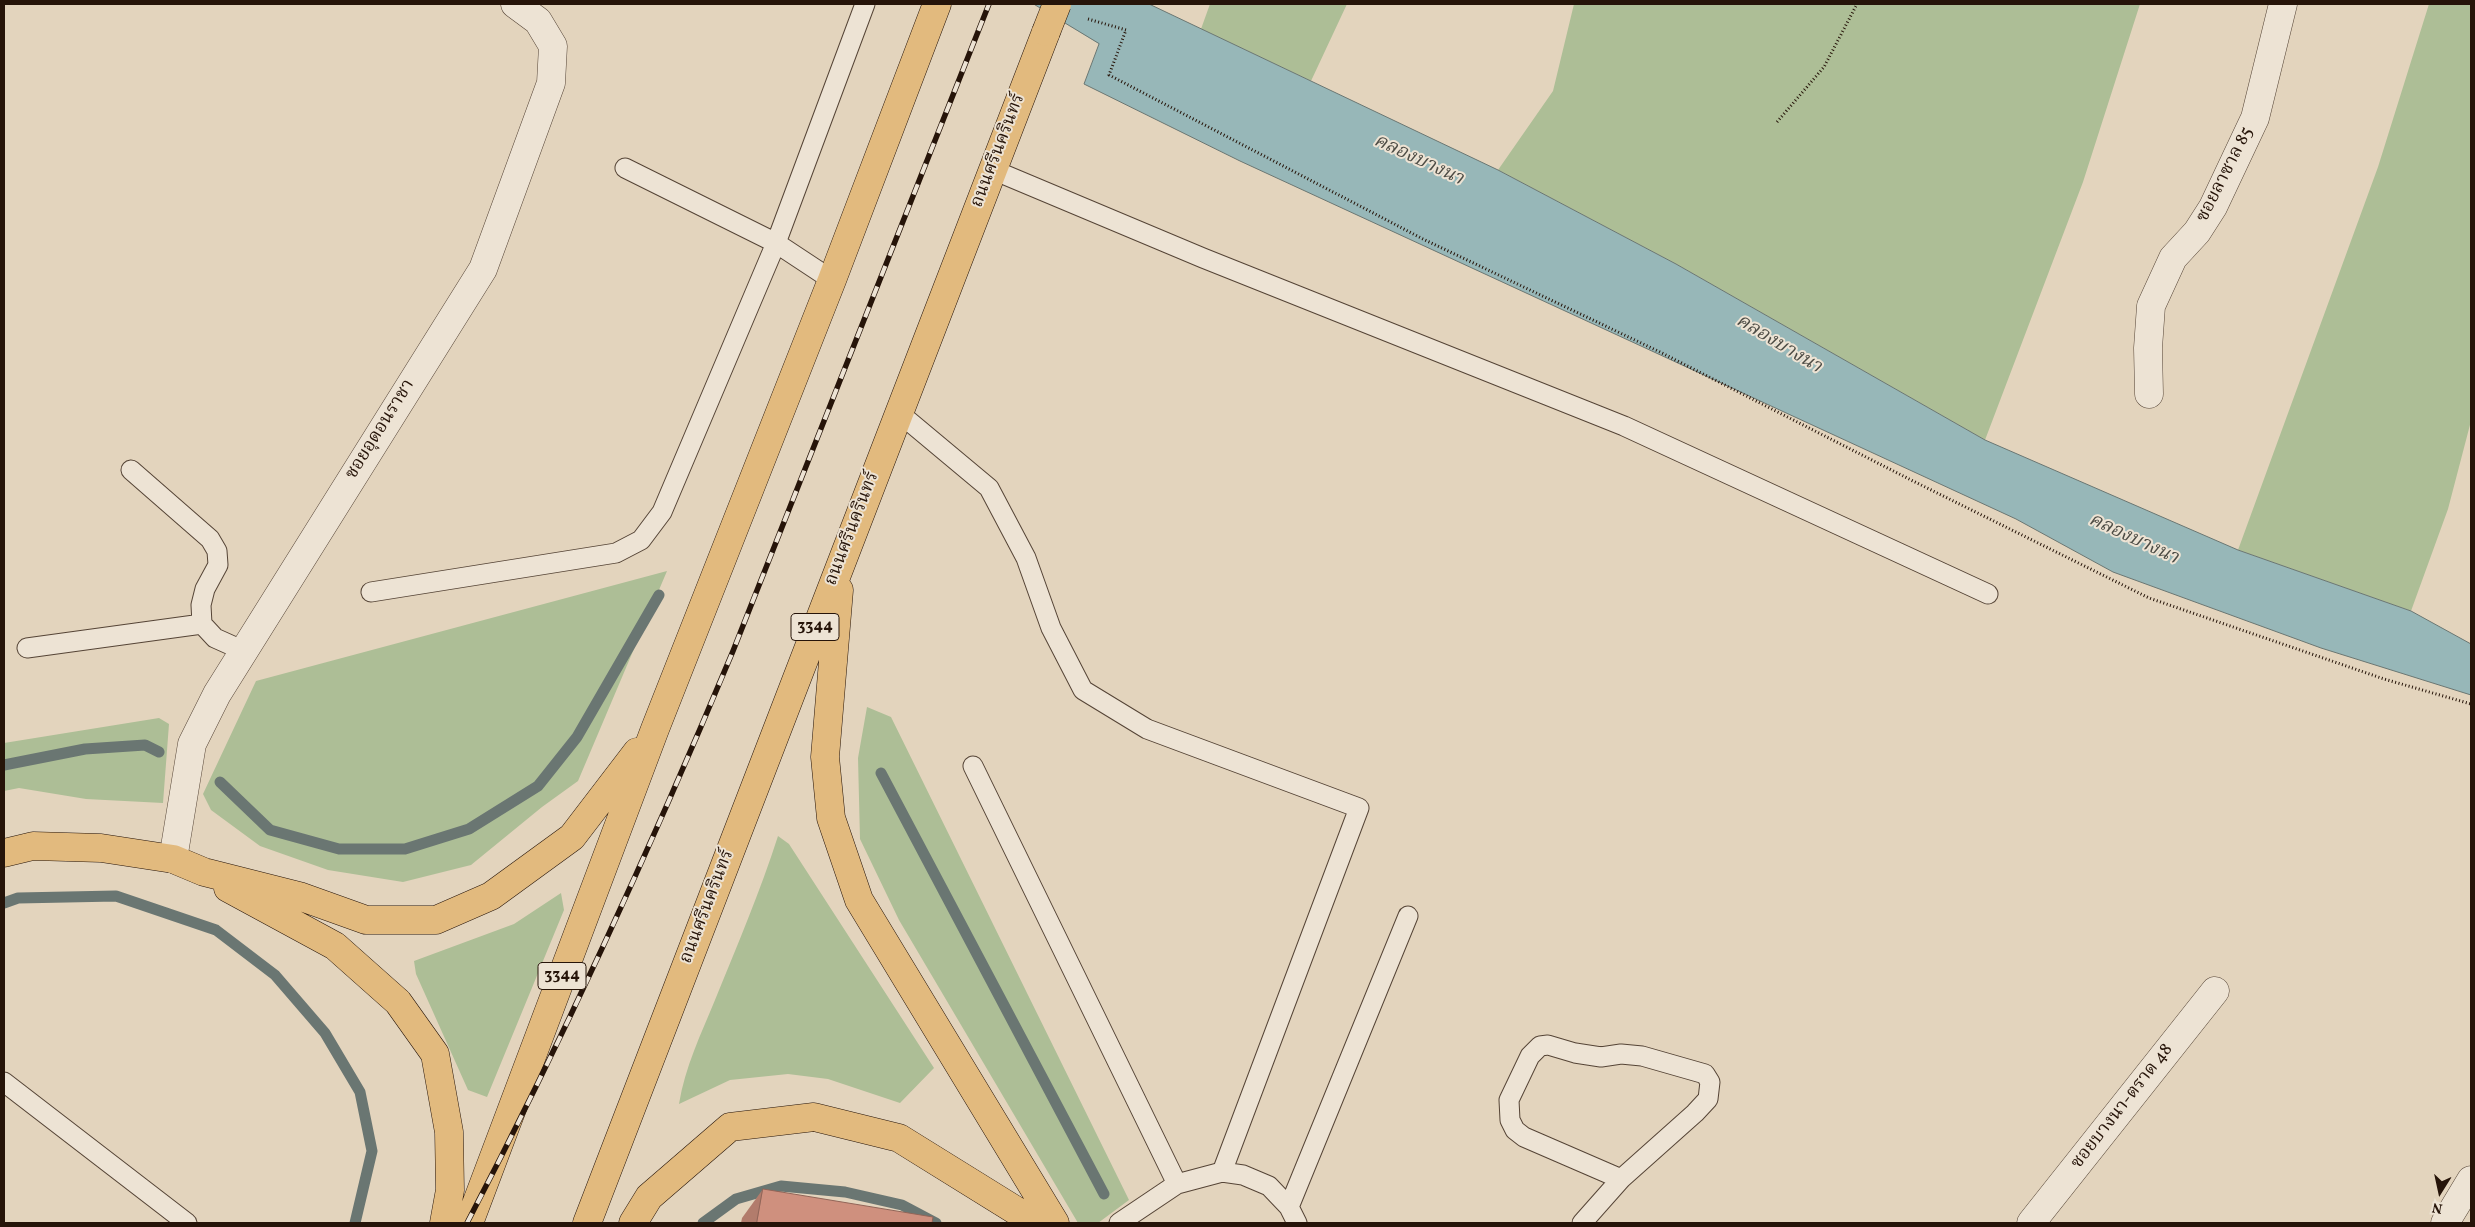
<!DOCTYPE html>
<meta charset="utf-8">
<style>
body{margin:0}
#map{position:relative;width:2475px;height:1227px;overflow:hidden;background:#e3d4bd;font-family:Vollkorn,serif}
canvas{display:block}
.frame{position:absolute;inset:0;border:5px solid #261409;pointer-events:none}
.north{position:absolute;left:2415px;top:1167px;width:50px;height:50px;-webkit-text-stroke:4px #ede3d4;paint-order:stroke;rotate:190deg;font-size:14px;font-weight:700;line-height:20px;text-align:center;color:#261409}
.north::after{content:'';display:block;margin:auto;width:18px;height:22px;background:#261409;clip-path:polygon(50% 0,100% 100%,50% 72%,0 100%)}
</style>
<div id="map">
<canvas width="2475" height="1227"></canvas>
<div class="frame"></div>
<div class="north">N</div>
</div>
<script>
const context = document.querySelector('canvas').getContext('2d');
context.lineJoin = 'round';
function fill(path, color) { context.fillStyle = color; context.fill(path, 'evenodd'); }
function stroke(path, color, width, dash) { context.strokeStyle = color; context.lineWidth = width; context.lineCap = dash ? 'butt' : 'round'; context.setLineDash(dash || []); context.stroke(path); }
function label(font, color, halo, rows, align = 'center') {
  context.font = font + ' Vollkorn,"Noto Serif Thai",serif'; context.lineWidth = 4; context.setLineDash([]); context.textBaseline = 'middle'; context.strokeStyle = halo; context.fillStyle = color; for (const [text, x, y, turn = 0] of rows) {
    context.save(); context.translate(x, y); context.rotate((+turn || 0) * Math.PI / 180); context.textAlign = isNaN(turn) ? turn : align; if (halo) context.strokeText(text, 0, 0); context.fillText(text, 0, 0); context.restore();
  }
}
fill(new Path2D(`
 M1210 4H1347L1311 81 1201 29Z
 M1574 4H2140L2083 182 1985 440 1676 264 1498 170 1553 91Z
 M2429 4H2471V421L2448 509 2411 611 2238 550 2378 167Z
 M667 571 578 781 542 807 471 865 403 882 328 870 260 846 211 810 203 794 256 681Z
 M867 707 891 717 1129 1200 1098 1223H1078L899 920 860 839 858 758Z
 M159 718 169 724 163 803 86 799 19 788 4 791V743Z
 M778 836 789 844 934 1068 900 1103 828 1079 788 1074 730 1080 679 1104C685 1067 701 1034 715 1000 737 946 760 892 778 836Z
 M561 893 564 910 487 1097 468 1090 416 974 414 961 514 924Z`), '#adbe96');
const water = new Path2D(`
 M1034 4H1149L1498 170 1676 264 1985 440 2238 550 2411 611 2471 644V695L2321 648 2113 572 2016 519 1240 161 1084 84 1099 44Z`);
fill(water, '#97b7b8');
stroke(water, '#6a7672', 1);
stroke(new Path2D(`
 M4 765 85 749 145 745 159 752
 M881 773 1104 1194
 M220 782 270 830 339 849H405L469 829 538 786 577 737 659 595
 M4 903 18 898 116 896 216 930 275 975 325 1033 360 1092 372 1151 355 1223
 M703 1223 736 1199 781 1186 845 1192 902 1205 936 1223`), '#6a7672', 11);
const service = new Path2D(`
 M625 168 776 243 832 280
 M991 169 1203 258 1624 426 1988 594
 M898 412 989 488 1026 558 1051 628 1083 690 1147 729 1359 808 1222 1172
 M131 470 210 539 217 551 218 565 205 589 201 605 202 624 215 638 244 651
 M371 592 616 553 641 540 662 512 776 243 865 4
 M27 648 202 624
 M973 766 1177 1184
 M4 1082 187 1223
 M1289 1207 1408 916
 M1119 1223 1177 1184 1222 1172 1243 1175 1269 1186 1289 1207 1297 1223
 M1582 1223 1621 1179 1695 1113 1708 1099 1710 1082 1705 1074 1642 1056 1621 1054 1601 1057 1575 1053 1548 1045 1540 1046 1530 1056 1509 1100 1510 1120 1515 1130 1524 1137 1621 1179`);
const minor = new Path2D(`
 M2149 394 2148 348 2151 306 2173 258 2197 232 2213 207 2255 118 2283 4
 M173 859 192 744 217 694 483 269 551 83 553 46 538 21 515 4
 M2031 1223 2215 991
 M2445 1223 2471 1180`);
const primary = new Path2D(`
 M839 590 825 757 831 818 859 900 1055 1223
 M4 853 33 846 101 848 173 859 204 872 299 896 366 920H436L491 896 572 837 637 752
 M228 888 335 946 398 1002 435 1054 449 1132 450 1190 444 1223
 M469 1223 655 729 832 280 937 4
 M587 1223 1046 32
 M633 1223 649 1197 730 1127 814 1117 899 1138 1036 1223`);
stroke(service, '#554436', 21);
stroke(minor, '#554436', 29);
stroke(primary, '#261409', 29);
stroke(new Path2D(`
 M1088 19 1126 30 1109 75 1423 239 1660 352 1913 481 2149 598 2384 679 2471 704
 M1777 122 1824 67 1857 4`), '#261409', 3, [1, 2.5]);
stroke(service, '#ede3d4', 19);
stroke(minor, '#ede3d4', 28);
stroke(primary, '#e2ba7e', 28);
const rail = new Path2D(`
 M467 1223C564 1037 652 845 733 651L989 4`);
stroke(rail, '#261409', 5.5);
stroke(rail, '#ede3d4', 4, [11]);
const primaryBridge = new Path2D(`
 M1046 32 1057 4`);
stroke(primaryBridge, '#261409', 29, []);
stroke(primaryBridge, '#e2ba7e', 28);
fill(new Path2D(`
 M763 1189 932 1223H741L742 1218Z`), '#b27c6c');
const building = new Path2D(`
 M763 1189 933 1217 932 1223H757Z`);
fill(building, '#cf907e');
stroke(building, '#916558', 1);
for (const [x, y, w] of [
 [815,627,48],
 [562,976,48]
]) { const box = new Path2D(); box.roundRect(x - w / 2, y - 13.5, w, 27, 4); context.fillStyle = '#ede3d4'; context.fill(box); stroke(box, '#261409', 1); }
label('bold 16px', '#261409', null, [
 ["3344",815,627],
 ["3344",562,976]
]);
label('18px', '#261409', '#ede3d4', [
 ["ถนนศรีนครินทร์",999,151,-69],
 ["ซอยลาซาล 85",2226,175,-63],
 ["ซอยอุดอนราชา",381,430,-58],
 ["ถนนศรีนครินทร์",853,529,-69],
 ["ถนนศรีนครินทร์",708,907,-69],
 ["ซอยบางนา-ตราด 48",2123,1107,-52]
]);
label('italic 19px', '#4e4d46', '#ede3d4', [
 ["คลองบางนา",1418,161,25],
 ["คลองบางนา",1778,345,31],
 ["คลองบางนา",2133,540,25]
]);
</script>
